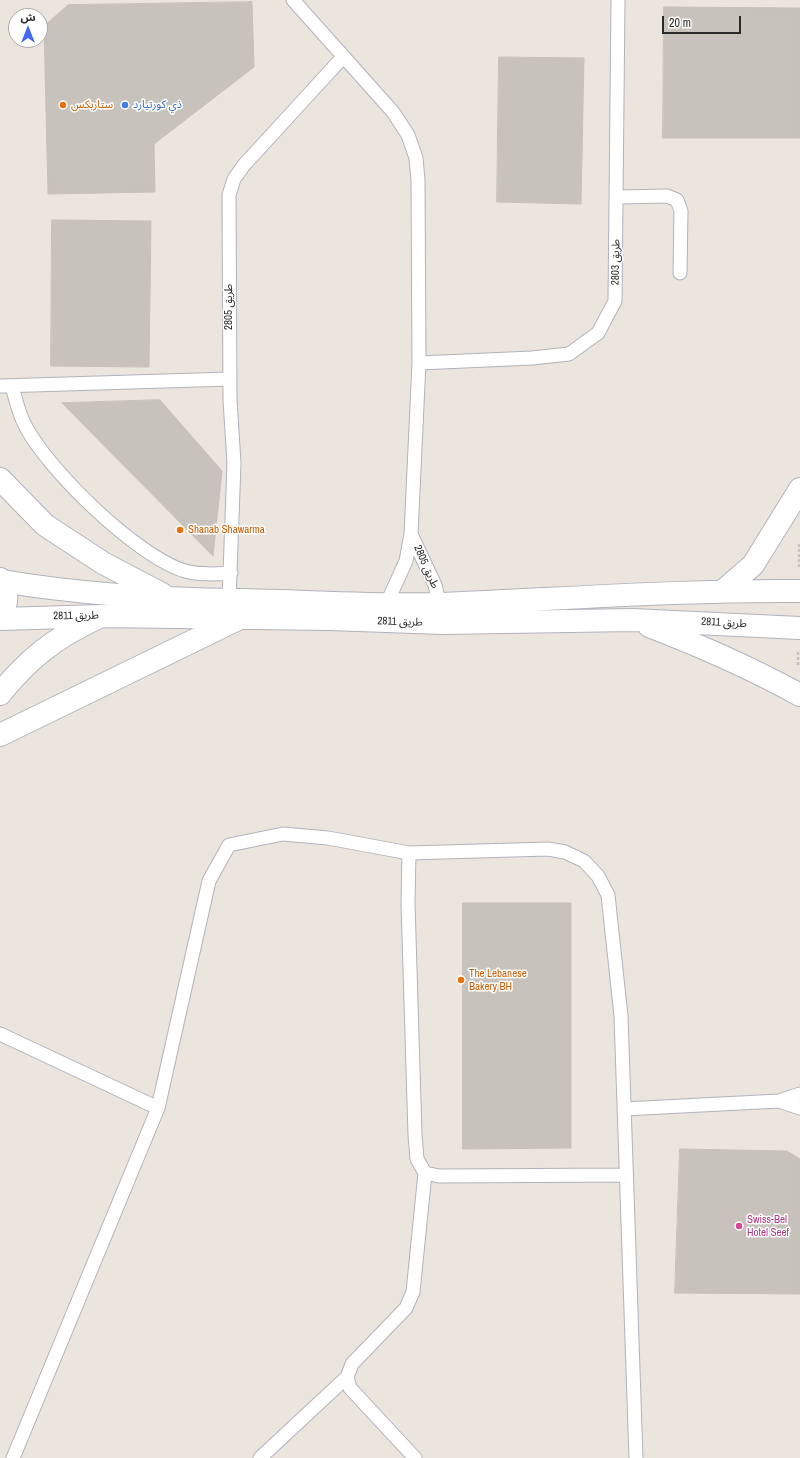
<!DOCTYPE html>
<meta charset="utf-8">
<style>
body{margin:0}
#map{position:relative;width:800px;height:1458px;overflow:hidden;background:#ece5dd;font-family:"Archivo Narrow","Noto Sans Arabic",sans-serif}
canvas{display:block}
.north{position:absolute;left:8px;top:8px;width:40px;height:40px;box-sizing:border-box;background:#fff;border:1px solid #aaa;border-radius:50%;rotate:0deg;font-size:11px;font-weight:700;line-height:16px;text-align:center;color:#2a2a2a}
.north::after{content:'';display:block;margin:auto;width:14px;height:18px;background:#4467f2;clip-path:polygon(50% 0,100% 100%,50% 72%,0 100%)}
.scale{position:absolute;left:662px;top:16px;width:79px;height:18px;box-sizing:border-box;border:2px solid #2a2a2a;border-top:0;padding-left:5px;font-size:12px;line-height:14px;white-space:nowrap;color:#2a2a2a;-webkit-text-stroke:3px #fff;paint-order:stroke}
</style>
<div id="map">
<canvas width="800" height="1458"></canvas>
<div class="north">ش</div>
<div class="scale">20 m</div>
</div>
<script>
const context = document.querySelector('canvas').getContext('2d');
context.lineJoin = 'round';
function fill(path, color) { context.fillStyle = color; context.fill(path, 'evenodd'); }
function stroke(path, color, width, dash) { context.strokeStyle = color; context.lineWidth = width; context.lineCap = dash ? 'butt' : 'round'; context.setLineDash(dash || []); context.stroke(path); }
function label(font, color, halo, rows, align = 'center') {
  context.font = font + ' "Archivo Narrow","Noto Sans Arabic",sans-serif'; context.lineWidth = 3; context.setLineDash([]); context.textBaseline = 'middle'; context.strokeStyle = halo; context.fillStyle = color; for (const [text, x, y, turn = 0] of rows) {
    context.save(); context.translate(x, y); context.rotate((+turn || 0) * Math.PI / 180); context.textAlign = isNaN(turn) ? turn : align; if (halo) context.strokeText(text, 0, 0); context.fillText(text, 0, 0); context.restore();
  }
}
const building = new Path2D(`
 M252 2 254 67 154 144 155 192 48 194 44 26 68 5Z
 M664 7 800 8V138H663Z
 M499 57 584 58 581 204 497 202Z
 M52 220 151 221 149 367 51 366Z
 M160 400 222 471 213 556 62 403Z
 M463 903H571V1148L463 1149Z
 M680 1149 787 1151 800 1159V1294L675 1293Z`);
fill(building, '#c7c2bc');
stroke(building, '#c7c1b7', 1);
const lane = new Path2D(`
 M293 0 393 112 408 135 416 158 418 180 419 363 411 534 406 561 386 605V609
 M617 197 667 196 677 200 681 211 680 273
 M419 363 532 358 569 354 598 333 615 301 618 0
 M0 386 230 379
 M12 386C15 397 18 410 23 421 43 466 137 557 185 571 200 575 215 574 231 573
 M411 534 435 585 441 610
 M229 600 234 463 230 400 229 195 234 179 244 165 343 57
 M409 853 408 903 415 1135 417 1159 425 1173 439 1176 626 1175
 M0 1034 158 1108 209 881 229 845 283 834 328 838 409 853 548 849 565 852 584 861 598 876 608 895 621 1016 636 1458
 M779 1101 800 1108
 M624 1109 779 1101 800 1094
 M347 1377 350 1388 415 1458
 M13 1458 158 1108
 M260 1458 347 1377 352 1364 406 1308 413 1292 425 1173`);
const secondary = new Path2D(`
 M0 479 45 525 103 563 162 594
 M0 579C9 591 8 604 0 616
 M2 581C79 594 159 599 238 600 306 601 374 606 443 604 562 599 681 590 800 591
 M724 590 753 565 800 489
 M0 619 102 616 330 619 442 623 633 620 800 628
 M649 626C701 646 751 668 800 695
 M0 694C29 658 55 638 97 618
 M0 735 238 619`);
stroke(lane, '#b0b3bd', 15);
stroke(secondary, '#b0b3bd', 24);
stroke(new Path2D(`
 M799 567V542
 M798 665V652`), '#c3c3c3', 2.5, [3, 2]);
stroke(lane, '#fff', 13);
stroke(secondary, '#fff', 22);
for (const [x, y, r, color] of [
 [63,105,4,"#e8710a"],
 [125,105,4,"#3f7fe0"],
 [180,530,4,"#e8710a"],
 [461,980,4,"#e8710a"],
 [739,1226,4,"#d1479c"]
]) { const dot = new Path2D(); dot.arc(x, y, r, 0, 2 * Math.PI); context.fillStyle = color; context.fill(dot); stroke(dot, '#fff', 1.5); }
label('11px', '#c56008', '#fff', [
 ["ستاربكس",71,105],
 ["Shanab Shawarma",188,530],
 ["The Lebanese",469,974],
 ["Bakery BH",469,987]
], 'left');
label('11px', '#366cbe', '#fff', [
 ["ذي كورتيارد",133,105]
], 'left');
label('11px', '#2a2a2a', '#fff', [
 ["طريق 2803",616,262,-89],
 ["طريق 2805",229,307,-90],
 ["طريق 2805",426,567,66],
 ["طريق 2811",76,616,-1],
 ["طريق 2811",400,622,2],
 ["طريق 2811",724,623,3]
]);
label('11px', '#b23c85', '#fff', [
 ["Swiss-Bel",747,1220],
 ["Hotel Seef",747,1233]
], 'left');
</script>
